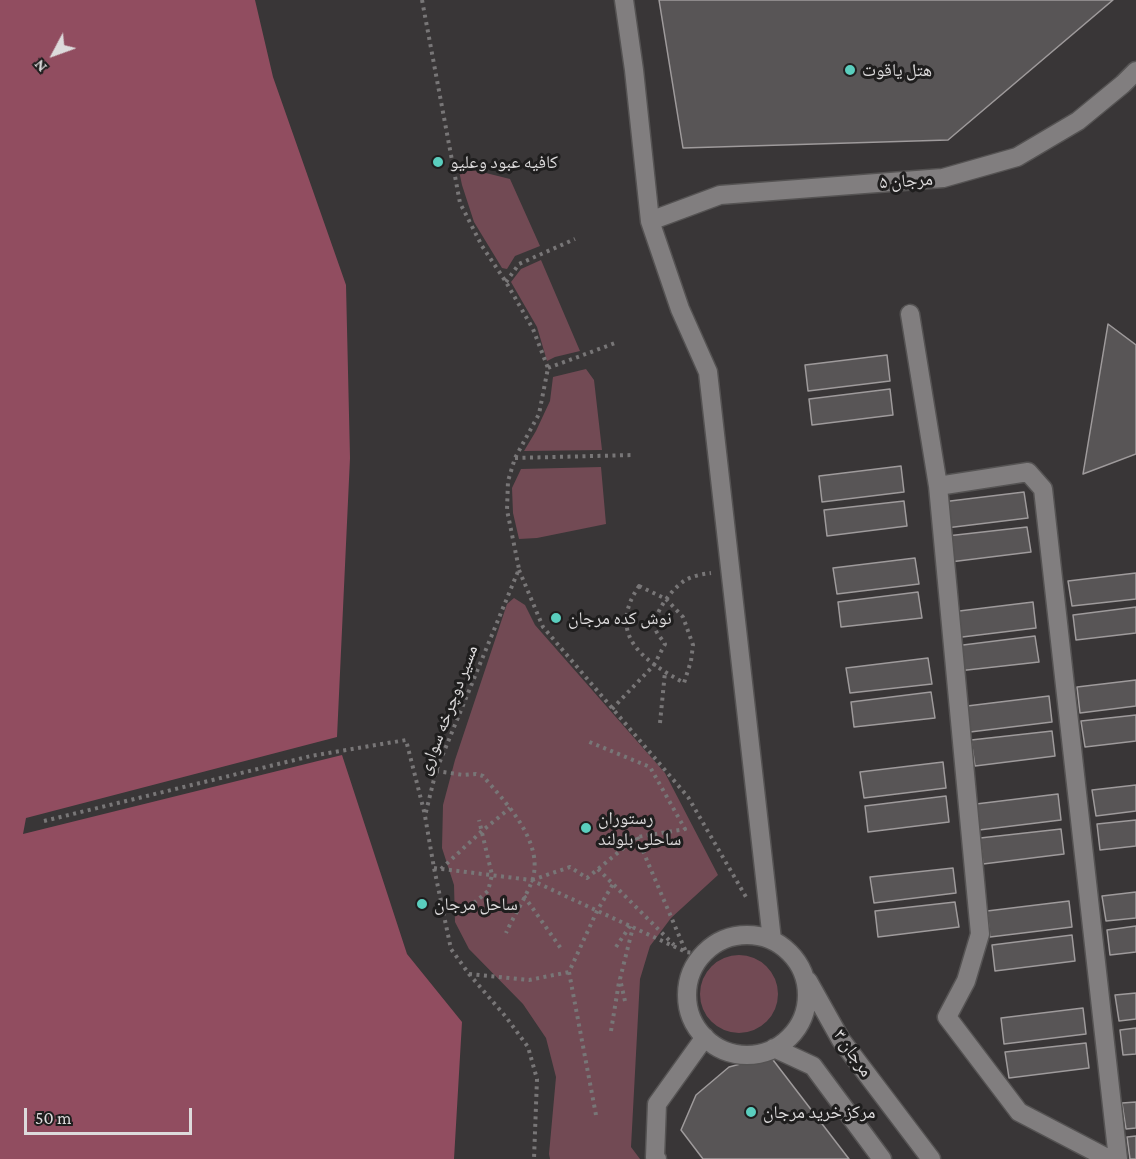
<!DOCTYPE html>
<html>
<head>
<meta charset="utf-8">
<style>
	body { margin:0 }
	#map { position:relative; width:1136px; height:1159px; overflow:hidden; background:#393637; font-family:"Crimson Pro",serif }
	canvas { display:block }
	.north { position:absolute; left:24px; top:24px; width:60px; height:60px; -webkit-text-stroke:4px #1f1e1e; paint-order:stroke; rotate:229deg; font-size:16px; font-weight:700; line-height:24px; text-align:center; color:#dddbdc }
	.north::after { content:''; display:block; margin:auto; width:21px; height:27px; background:#dddbdc; clip-path:polygon(50% 0,100% 100%,50% 72%,0 100%) }
	.scale { position:absolute; left:24px; top:1108px; width:168px; height:27px; box-sizing:border-box; border:3px solid #dddbdc; border-top:0; padding-left:8px; font-size:18px; line-height:21px; white-space:nowrap; color:#dddbdc; -webkit-text-stroke:4px #1f1e1e; paint-order:stroke }
</style>
</head>
<body>
<div id="map">
<canvas width="1136" height="1159"></canvas>
<div class="north">N</div>
<div class="scale">50 m</div>
</div>
<script>
const c = document.querySelector('canvas').getContext('2d');
c.lineJoin = 'round';
function fillPath(path, color) { c.fillStyle = color; c.fill(path, 'evenodd'); }
function strokePath(path, color, width, dash) { c.strokeStyle = color; c.lineWidth = width; c.lineCap = dash ? 'butt' : 'round'; c.setLineDash(dash || []); c.stroke(path); }
function write(font, color, halo, rows, align = 'center') {
  c.font = font + ' "Crimson Pro","Noto Naskh Arabic",serif'; c.lineWidth = 6; c.setLineDash([]); c.textBaseline = 'middle'; c.strokeStyle = halo; c.fillStyle = color; for (const [text, x, y, turn = 0] of rows) {
    c.save(); c.translate(x, y); c.rotate((+turn || 0) * Math.PI / 180); c.textAlign = isNaN(turn) ? turn : align; if (halo) c.strokeText(text, 0, 0); c.fillText(text, 0, 0); c.restore();
  }
}
fillPath(new Path2D(`
	M 458,166 L 510,179 L 540,246 L 515,256 L 507,269 L 502,268 L 474,222 L 462,185 Z
	M 541,260 L 580,351 L 555,357 L 547,361 L 537,327 L 511,282 L 521,269 Z
	M 586,369 L 594,380 L 602,450 L 524,451 L 536,431 L 550,401 L 553,377 Z
	M 601,467 L 606,524 L 537,538 L 519,539 L 513,513 L 512,488 L 521,469 Z
	M 514,598 L 525,605 L 535,625 L 665,773 L 718,875 L 671,918 L 650,946 L 640,979 L 631,1147 L 640,1159 L 550,1159 L 549,1154 L 556,1077 L 546,1038 L 523,1004 L 469,949 L 455,922 L 454,885 L 442,848 L 443,805 L 455,760 L 507,604 Z
	M700 994a39 39 0 1 1 78 0a39 39 0 1 1-78 0Z`), '#724a54');
fillPath(new Path2D(`
	M 0,0 L 255,0 L 273,77 L 346,285 L 350,458 L 337,737 L 26,818 L 23,834 L 342,755 L 407,954 L 462,1022 L 454,1159 L 0,1159 Z`), '#914d60');
const building = new Path2D(`
	M 659,0 L 1113,0 L 948,140 L 683,148 Z
	M 1108,324 L 1136,345 L 1136,454 L 1083,474 Z
	M 887,355 L 890,381 L 808,391 L 805,365 Z
	M 890,389 L 893,415 L 812,425 L 809,399 Z
	M 901,466 L 904,492 L 822,502 L 819,476 Z
	M 1024,492 L 1028,518 L 946,528 L 942,502 Z
	M 904,501 L 907,526 L 827,536 L 824,510 Z
	M 1027,527 L 1031,552 L 950,562 L 947,536 Z
	M 915,558 L 919,584 L 837,594 L 833,568 Z
	M 1136,573 L 1136,599 L 1072,606 L 1068,581 Z
	M 918,592 L 922,618 L 841,627 L 838,602 Z
	M 1033,602 L 1036,628 L 954,638 L 951,612 Z
	M 1136,607 L 1136,633 L 1076,640 L 1073,615 Z
	M 1035,636 L 1039,662 L 958,671 L 955,646 Z
	M 928,658 L 932,684 L 850,693 L 846,668 Z
	M 1136,680 L 1136,706 L 1080,713 L 1077,687 Z
	M 931,692 L 935,718 L 854,727 L 851,702 Z
	M 1049,696 L 1052,722 L 970,732 L 967,706 Z
	M 1136,715 L 1136,741 L 1085,747 L 1081,721 Z
	M 1052,731 L 1055,756 L 975,766 L 971,740 Z
	M 943,762 L 946,788 L 864,798 L 860,772 Z
	M 1136,785 L 1136,811 L 1096,816 L 1092,790 Z
	M 1058,794 L 1061,820 L 979,830 L 976,804 Z
	M 946,796 L 949,822 L 868,832 L 865,806 Z
	M 1136,820 L 1136,846 L 1100,850 L 1097,824 Z
	M 1061,829 L 1064,854 L 983,864 L 980,838 Z
	M 953,868 L 956,893 L 874,903 L 870,877 Z
	M 1136,892 L 1136,918 L 1106,921 L 1102,896 Z
	M 1069,901 L 1072,927 L 990,937 L 987,911 Z
	M 955,902 L 959,927 L 878,937 L 875,911 Z
	M 1136,926 L 1136,952 L 1110,955 L 1107,930 Z
	M 1072,935 L 1075,961 L 995,971 L 992,945 Z
	M 1136,993 L 1136,1019 L 1119,1021 L 1115,995 Z
	M 1083,1008 L 1086,1034 L 1004,1044 L 1001,1018 Z
	M 1136,1028 L 1136,1054 L 1123,1055 L 1120,1030 Z
	M 1086,1043 L 1089,1068 L 1009,1078 L 1005,1052 Z
	M 770,1056 L 849,1159 L 703,1159 L 681,1130 L 696,1095 L 729,1067 Z
	M 1136,1102 L 1136,1128 L 1126,1129 L 1122,1103 Z
	M 1136,1136 L 1136,1159 L 1130,1159 L 1127,1137 Z`);
fillPath(building, '#585556');
strokePath(building, '#9f9b9c', 1.5);
const minor = new Path2D(`
	M 624,0 L 634,70 L 650,221 L 680,309 L 708,372 L 772,940
	M 650,221 L 720,195 L 943,178 L 1017,157 L 1078,121 L 1123,84 L 1136,71
	M 910,314 L 938,486 L 980,934 L 966,981 L 947,1017 L 1019,1112 L 1109,1159
	M 938,486 L 1028,472 L 1043,489 L 1118,1159
	M687 995a60 60 0 1 1 120 0a60 60 0 1 1-120 0Z
	M 808,981 L 841,1040 L 931,1159
	M 774,1048 L 813,1066 L 882,1159
	M 657,1159 L 655,1157 L 657,1104 L 705,1037`);
strokePath(minor, '#555353', 21);
strokePath(new Path2D(`
	M 422,0 L 460,203 L 482,246 L 506,282 L 533,329 L 548,368 L 539,414 L 515,458 L 508,481 L 507,510 L 519,569 L 436,771 L 425,816 L 434,868 L 451,949 L 469,974 L 506,1017 L 528,1047 L 537,1079 L 534,1159
	M 506,282 L 519,264 L 575,239
	M 548,368 L 618,342
	M 515,458 L 633,455
	M 519,570 L 543,627 L 688,797 L 746,897
	M 639,586 L 666,599 L 683,617 L 693,645 L 691,661 L 684,683 C 643,660 606,635 639,586 Z
	M 612,709 L 654,665 L 665,644 C 662,639 656,633 655,628 C 653,613 672,589 684,581 C 692,576 702,574 711,573
	M 660,723 L 665,672
	M 436,771 L 464,775 L 476,774 L 483,776 C 505,802 543,840 533,878 C 528,894 513,917 506,933
	M 44,821 L 311,756 L 406,740 L 425,815
	M 637,837 L 686,952
	M 434,868 L 531,880 L 686,952 L 702,954
	M 441,869 L 482,831 L 510,808
	M 598,869 L 674,945
	M 532,880 L 570,867 L 587,878 L 637,837 L 685,829 L 650,767 L 587,741
	M 524,896 L 562,950
	M 474,903 L 488,891 L 492,875 L 479,820
	M 616,947 L 630,926
	M 469,974 L 529,980 L 569,972
	M 625,1001 L 620,979 L 633,927
	M 611,1031 L 619,982
	M 596,1115 L 569,972 L 597,911 L 613,884`), '#787677', 4, [3, 4.5]);
strokePath(minor, '#817e7f', 18);
for (const [x, y, r, color] of [
	[850,70,6,"#5acebe"],
	[438,162,6,"#5acebe"],
	[556,618,6,"#5acebe"],
	[586,828,6,"#5acebe"],
	[422,904,6,"#5acebe"],
	[751,1112,6,"#5acebe"]
]) { const dot = new Path2D(); dot.arc(x, y, r, 0, 2 * Math.PI); c.fillStyle = color; c.fill(dot); strokePath(dot, '#1f1e1e', 2); }
write('18px', '#dddbdc', '#1f1e1e', [
	["هتل یاقوت",862,70],
	["کافیه عبود وعلیو",450,162],
	["نوش کده مرجان",568,618],
	["رستوران",598,818],
	["ساحلی بلولند",598,839],
	["ساحل مرجان",434,904],
	["مرکز خرید مرجان",763,1112]
], 'left');
write('18px', '#dddbdc', '#1f1e1e', [
	["مرجان ۵",906,181,-4],
	["مسیر دوچرخه سواری",448,710,-69],
	["مرجان ۳",853,1053,55]
]);
</script>
</body>
</html>
